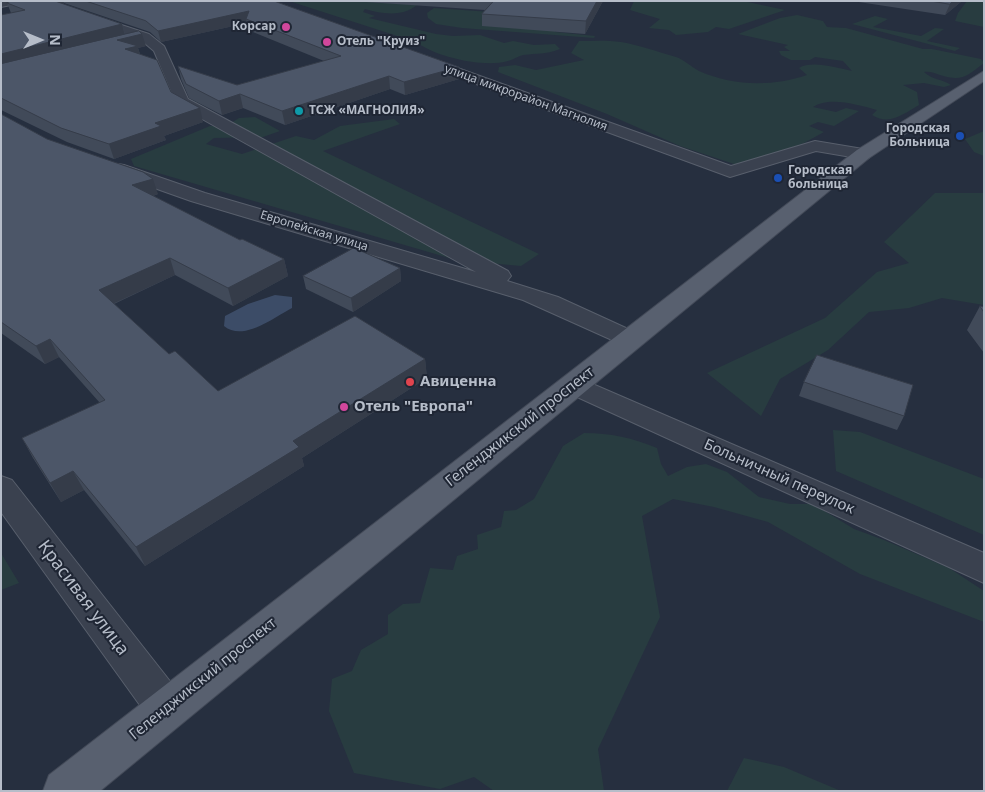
<!DOCTYPE html>
<html>
<head>
<meta charset="utf-8">
<style>
	body { margin:0 }
	#map { position:relative; width:985px; height:792px; overflow:hidden; background:#262f3f; font-family:"Noto Sans",sans-serif }
	canvas { display:block }
	.frame { position:absolute; inset:0; border:2px solid #b6bdc9; pointer-events:none }
	.north { position:absolute; left:15px; top:15px; width:50px; height:50px; -webkit-text-stroke:4px #1f2634; paint-order:stroke; rotate:90deg; font-size:14px; font-weight:700; line-height:20px; text-align:center; color:#b6bdc9 }
	.north::after { content:''; display:block; margin:auto; width:18px; height:22px; background:#b6bdc9; clip-path:polygon(50% 0,100% 100%,50% 72%,0 100%) }
</style>
</head>
<body>
<div id="map">
<canvas width="985" height="792"></canvas>
<div class="frame"></div>
<div class="north">N</div>
</div>
<script>
const c = document.querySelector('canvas').getContext('2d');
c.lineJoin = 'round';
function fillPath(path, color) { c.fillStyle = color; c.fill(path, 'evenodd'); }
function strokePath(path, color, width, dash) { c.strokeStyle = color; c.lineWidth = width; c.lineCap = dash ? 'butt' : 'round'; c.setLineDash(dash || []); c.stroke(path); }
function write(font, color, halo, rows, align = 'center') {
  c.font = font + ' "Noto Sans",sans-serif'; c.lineWidth = 4; c.setLineDash([]); c.textBaseline = 'middle'; c.strokeStyle = halo; c.fillStyle = color; for (const [text, x, y, turn = 0] of rows) {
    c.save(); c.translate(x, y); c.rotate((+turn || 0) * Math.PI / 180); c.textAlign = isNaN(turn) ? turn : align; if (halo) c.strokeText(text, 0, 0); c.fillText(text, 0, 0); c.restore();
  }
}
fillPath(new Path2D(`
	M 289,1 L 421,1 C 407,17 385,15 365,9 L 363,12 L 375,16 L 369,18 L 436,34 L 453,36 L 480,35 L 504,43 L 513,41 L 534,45 L 555,44 L 560,49 C 544,55 538,53 523,55 C 518,56 513,60 508,61 C 483,68 436,57 416,42 Z
	M 634,1 L 743,1 L 785,10 L 729,29 L 716,27 L 708,32 L 676,35 L 669,30 L 649,28 L 660,19 L 630,10 Z
	M 967,1 L 984,1 L 984,27 L 955,21 L 958,13 Z
	M 434,8 L 491,12 L 558,25 L 555,32 L 595,36 L 594,38 L 462,28 L 436,24 L 428,18 L 427,13 Z
	M 797,15 L 823,21 L 827,27 L 846,28 L 923,49 L 932,49 L 981,59 L 984,63 C 967,76 962,82 940,75 C 934,73 930,71 924,72 C 932,80 942,79 951,85 L 944,87 L 924,83 L 903,85 L 917,92 L 919,105 C 903,114 890,126 872,115 L 877,110 C 859,105 829,96 813,107 L 836,112 L 846,108 L 859,111 L 834,126 L 818,122 L 809,126 L 824,132 L 804,143 L 740,166 L 680,146 L 607,114 L 498,72 L 499,67 L 515,65 L 536,70 L 584,60 L 571,53 L 579,41 C 592,41 607,40 621,42 C 639,45 658,52 676,57 C 685,60 691,67 699,71 C 733,86 772,87 807,75 L 799,68 C 812,60 837,68 852,71 L 843,61 L 815,57 L 810,60 L 791,60 L 781,55 L 779,51 L 790,51 L 784,47 L 788,45 L 738,34 L 780,18 Z
	M 875,16 L 888,19 L 873,27 L 921,36 L 935,28 L 944,29 L 927,41 L 960,48 L 955,51 L 852,24 Z
	M 255,117 L 280,131 L 263,137 L 214,138 L 206,144 L 242,154 L 296,136 L 314,140 L 340,126 L 394,119 L 400,124 L 323,151 L 539,254 L 521,266 L 456,260 L 134,166 L 131,159 L 210,126 L 228,125 L 239,118 Z
	M 984,131 L 984,156 L 974,152 L 965,139 Z
	M 935,193 L 984,193 L 984,305 L 942,298 L 909,308 L 869,312 L 828,350 L 780,379 L 761,416 L 707,373 L 825,318 L 877,272 L 909,263 L 884,242 Z
	M 833,430 L 860,432 L 984,479 L 984,535 L 836,471 Z
	M 584,433 C 610,433 633,438 657,448 L 661,464 L 668,476 L 687,467 L 706,464 L 727,472 L 759,497 L 790,504 L 813,504 L 854,529 L 884,540 L 949,568 L 984,591 L 984,622 L 860,574 L 768,522 L 714,507 L 673,499 L 642,516 L 660,617 L 598,749 L 604,791 L 494,791 L 474,777 L 440,789 L 354,773 L 329,711 L 332,679 L 352,671 L 361,650 L 388,634 L 388,615 L 403,604 L 420,603 L 430,568 L 453,570 L 457,556 L 478,549 L 477,535 L 501,527 L 504,511 L 516,510 L 534,499 L 563,446 Z
	M 1,553 L 19,583 L 1,590 Z
	M 744,758 L 784,767 L 841,791 L 727,791 Z`), '#283c40');
fillPath(new Path2D(`
	M 275,295 L 292,297 L 292,308 C 273,318 243,342 224,326 L 225,316 L 248,304 Z`), '#3c4c67');
const minor = new Path2D(`
	M 1,1 L 22,1 L 21,3 L 1,7 Z
	M 88,14 L 149,34 L 164,46 L 188,99 L 508,271 L 511,276 L 507,281 L 558,297 L 639,334 L 643,339 L 639,344 L 630,347 L 621,344 L 523,300 L 191,201 L 112,173 L 109,169 L 112,165 L 118,164 L 124,165 L 205,193 L 476,272 L 177,105 L 154,51 L 141,40 L 84,19 L 82,17 L 84,15 Z
	M 424,56 L 731,166 L 815,141 L 869,150 L 872,154 L 869,158 L 863,159 L 816,151 L 730,177 L 419,63 L 417,60 L 419,57 Z
	M 574,376 L 984,553 L 984,583 L 564,391 L 560,385 L 564,379 Z
	M 1,476 L 12,480 L 180,694 L 186,708 L 180,722 L 166,728 L 152,722 L 1,512 Z`);
const major = new Path2D(`
	M 984,71 L 984,81 L 869,158 L 100,791 L 43,791 L 49,775 L 857,150 Z`);
strokePath(minor, '#585f6c', 2);
strokePath(major, '#434a58', 2);
fillPath(minor, '#3a414f');
fillPath(major, '#58606f');
fillPath(new Path2D(`
	M 11,1 L 274,1 L 459,67 L 459,79 L 405,95 L 390,89 L 285,125 L 243,108 L 222,115 L 189,98 L 181,79 L 178,66 L 237,85 L 324,61 L 248,30 L 247,23 L 161,42 L 150,32 L 64,3 L 63,4 L 122,24 L 125,35 L 146,46 L 138,48 L 140,54 L 171,92 L 203,122 L 164,136 L 166,140 L 114,159 L 67,142 L 1,110 L 1,15 L 11,13 L 7,3 Z
	M 351,1 L 603,1 L 585,34 L 482,26 L 482,14 L 485,10 Z
	M 852,1 L 962,1 L 945,15 Z
	M 1,114 L 47,139 L 158,194 L 153,196 L 240,240 L 284,259 L 288,276 L 233,306 L 175,275 L 114,304 L 169,354 L 218,391 L 425,359 L 427,378 L 302,458 L 304,466 L 145,566 L 84,490 L 61,502 L 33,458 L 22,438 L 100,403 L 59,357 L 45,364 L 1,333 Z
	M 400,268 L 401,281 L 353,312 L 306,289 L 303,276 Z
	M 980,306 L 984,307 L 984,353 L 967,330 Z
	M 804,382 L 904,416 L 897,430 L 799,396 Z`), '#414a59');
fillPath(new Path2D(`
	M 54,1 L 63,1 L 64,3 L 56,7 Z
	M 597,1 L 603,1 L 585,34 L 586,21 Z
	M 953,1 L 962,1 L 945,15 L 950,4 Z
	M 249,11 L 246,19 L 247,23 L 161,42 L 158,31 Z
	M 122,24 L 125,36 L 1,67 L 1,54 Z
	M 142,34 L 146,46 L 138,48 L 141,58 L 129,62 L 117,40 Z
	M 459,67 L 459,79 L 405,95 L 404,82 Z
	M 389,76 L 390,89 L 285,125 L 282,111 Z
	M 240,94 L 243,108 L 222,115 L 219,101 Z
	M 200,108 L 203,122 L 164,136 L 166,140 L 114,159 L 109,144 L 155,123 Z
	M 153,179 L 158,194 L 137,201 L 132,185 Z
	M 170,258 L 175,275 L 106,307 L 99,290 Z
	M 284,259 L 288,276 L 233,306 L 228,288 Z
	M 400,268 L 401,281 L 353,312 L 351,298 Z
	M 50,339 L 59,357 L 45,364 L 36,346 Z
	M 425,359 L 427,378 L 302,458 L 304,466 L 145,566 L 136,547 L 293,441 Z
	M 73,471 L 84,490 L 61,502 L 50,483 Z`), '#353c49');
const building = new Path2D(`
	M 11,1 L 55,1 L 122,24 L 1,54 L 1,15 L 25,10 L 7,3 Z
	M 86,1 L 274,1 L 459,67 L 404,82 L 389,76 L 282,111 L 240,94 L 219,101 L 186,84 L 178,66 L 237,85 L 341,56 L 246,19 L 249,11 L 158,31 L 146,21 Z
	M 494,1 L 597,1 L 586,21 L 482,14 Z
	M 931,1 L 953,1 L 950,4 Z
	M 139,31 L 142,34 L 117,40 L 138,46 L 125,49 L 157,60 L 171,92 L 200,108 L 155,123 L 161,126 L 109,144 L 61,128 L 1,98 L 1,64 Z
	M 1,114 L 47,139 L 143,172 L 153,179 L 132,185 L 240,240 L 242,239 L 284,259 L 228,288 L 170,258 L 99,290 L 169,354 L 175,351 L 218,391 L 355,316 L 425,359 L 293,441 L 299,447 L 136,547 L 73,471 L 50,483 L 22,438 L 105,400 L 50,339 L 36,346 L 1,322 Z
	M 354,248 L 400,268 L 351,298 L 303,276 Z
	M 980,306 L 984,307 L 984,312 Z
	M 817,355 L 913,385 L 904,416 L 804,382 Z`);
fillPath(building, '#4c5668');
strokePath(building, '#353c49', 1);
for (const [x, y, r, color] of [
	[286,27,5,"#d1479c"],
	[327,42,5,"#d1479c"],
	[299,111,5,"#0f9aa8"],
	[960,136,5,"#1a4fb4"],
	[778,178,5,"#1a4fb4"],
	[410,382,5,"#e0444e"],
	[344,407,5,"#d1479c"]
]) { const dot = new Path2D(); dot.arc(x, y, r, 0, 2 * Math.PI); c.fillStyle = color; c.fill(dot); strokePath(dot, '#1f2634', 2); }
write('bold 12px', '#b6bdc9', '#1f2634', [
	["Корсар",276,27,"right"],
	["Отель \"Круиз\"",337,42],
	["ТСЖ «МАГНОЛИЯ»",309,111],
	["Городская",950,129,"right"],
	["Больница",950,143,"right"],
	["Городская",788,171],
	["больница",788,185]
], 'left');
write('12px', '#b6bdc9', '#1f2634', [
	["улица микрорайон Магнолия",526,98,20],
	["Европейская улица",314,231,17]
]);
write('bold 15px', '#b6bdc9', '#1f2634', [
	["Авиценна",420,382],
	["Отель \"Европа\"",354,407]
], 'left');
write('15px', '#b6bdc9', '#1f2634', [
	["Геленджикский проспект",520,427,-38],
	["Больничный переулок",779,477,24],
	["Геленджикский проспект",203,679,-39]
]);
write('18px', '#b6bdc9', '#1f2634', [
	["Красивая улица",83,598,53]
]);
</script>
</body>
</html>
